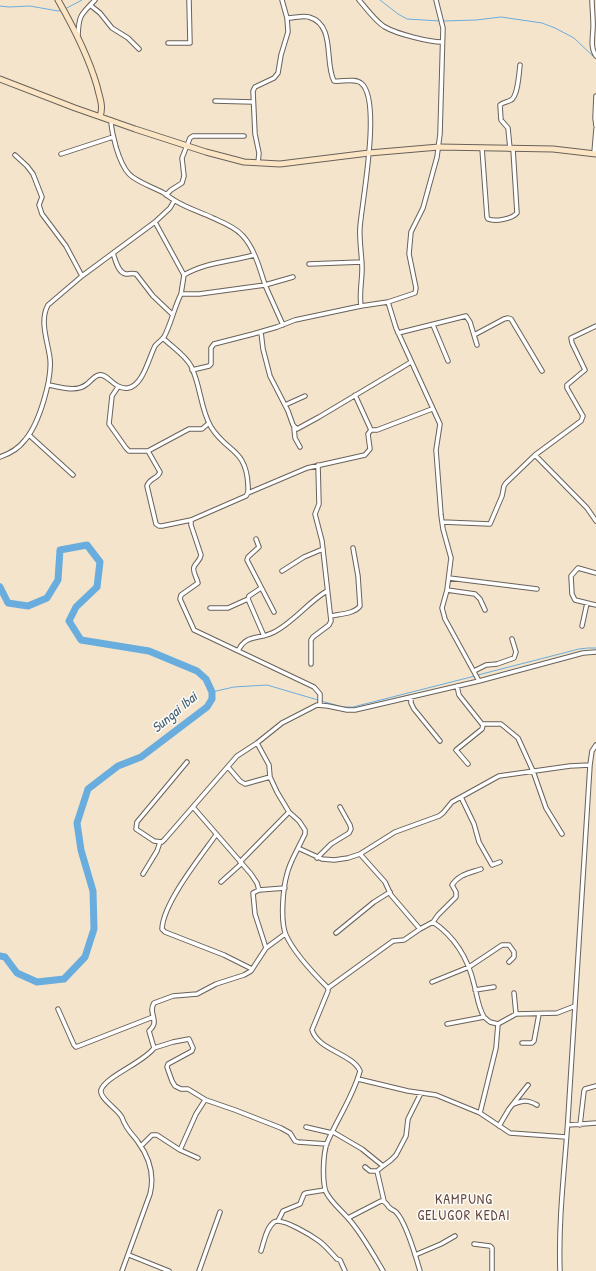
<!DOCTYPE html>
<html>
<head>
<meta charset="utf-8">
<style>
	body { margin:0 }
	canvas { display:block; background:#f5e4cc }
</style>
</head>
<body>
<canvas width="596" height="1271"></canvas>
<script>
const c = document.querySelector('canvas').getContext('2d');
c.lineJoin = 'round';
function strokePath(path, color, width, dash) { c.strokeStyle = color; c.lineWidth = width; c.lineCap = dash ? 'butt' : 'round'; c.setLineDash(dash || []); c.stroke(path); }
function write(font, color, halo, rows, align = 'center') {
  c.font = font + ' "Patrick Hand",sans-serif'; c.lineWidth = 3; c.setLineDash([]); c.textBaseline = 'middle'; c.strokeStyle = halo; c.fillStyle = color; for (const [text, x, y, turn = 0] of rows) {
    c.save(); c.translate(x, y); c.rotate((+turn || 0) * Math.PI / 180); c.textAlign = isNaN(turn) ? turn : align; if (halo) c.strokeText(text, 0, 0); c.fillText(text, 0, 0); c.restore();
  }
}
strokePath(new Path2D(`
	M 380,0 L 398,14 L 407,19 L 440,21
	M 0,6 L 9,7 L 30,6 L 58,11 L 62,10
	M 65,9 L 82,0
	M 444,21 L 476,20 L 501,17 L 542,23 L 555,28 L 574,38 L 596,59
	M 478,675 L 579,649 L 588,648 L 596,648
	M 212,692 L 234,687 L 267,685 L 318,700
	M 321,701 L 343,707 L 353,707 L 475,676`), '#69adde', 1);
strokePath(new Path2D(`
	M 0,587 L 8,603 L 28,606 L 47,598 L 58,580 L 60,550 L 87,545 L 100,562 L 97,587 L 76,607 L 69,621 L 81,640 L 149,651 L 197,671 L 206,679 L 212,692 L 212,699 L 207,707 L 141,757 L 118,766 L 88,789 L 77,823 L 81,850 L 93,891 L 94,929 L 85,957 L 64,979 L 37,982 L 17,973 L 5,957 L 0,956`), '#69adde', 7);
const street = new Path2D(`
	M 359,0 C 366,8 376,22 385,27 C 397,34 429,42 442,42
	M 592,0 C 592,7 593,15 593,22 C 594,33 589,46 596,56
	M 90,5 L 100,13 L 112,28 L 128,38 L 139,49
	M 287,18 C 294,18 303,15 309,17 C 336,25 324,62 334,81 C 342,82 355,78 361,83 C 382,99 362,201 360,227 C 359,241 362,255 362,269 C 362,282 359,293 361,306
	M 78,35 C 79,14 81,15 95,0
	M 168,43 L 190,43 L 189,0
	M 596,96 L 595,118 L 596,126
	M 215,101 L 253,102
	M 111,120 C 111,130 114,138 116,147 C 126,180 133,178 162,192 C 166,194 170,198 174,200 C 186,208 201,212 213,218 C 222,222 235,227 242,235 C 254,247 260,269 265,285 L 199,294 L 181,294 L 184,275 L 155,222
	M 482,148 L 487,217 L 488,219 C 495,222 512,219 517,213 L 513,149
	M 510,149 L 508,128 L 501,120 L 500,105 C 503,102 508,102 511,100 C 518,96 519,73 520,65
	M 594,153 L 596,129
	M 61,154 L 113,137
	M 15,155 L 27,166 L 33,174 L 42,197 L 39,205 L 42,214 L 66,246 L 82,276
	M 258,163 L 259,153 L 255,134 L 253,91 L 255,87 L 274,78 L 278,73 L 281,55 L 288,32 L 287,18 L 282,0
	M 166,195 L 171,190 L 182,183 L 184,176 L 182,158 L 190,138 L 193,136 L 244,136
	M 113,253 C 115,259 118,273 126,274 C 130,274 132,273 136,274 L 153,296 L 172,314
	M 309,264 L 362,262
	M 184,275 C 206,262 230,262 254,255
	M 388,302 L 415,293 L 416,288 L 409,254 L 411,232 L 423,208 L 437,157 L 440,134 L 443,28 L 436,0
	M 283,325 L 265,285 L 293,277
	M 433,325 L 448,361
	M 261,332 L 263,349 L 270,376 L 288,411 L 293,425 L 297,429 L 319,417 L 411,362
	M 398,333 L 466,316 L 470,322 L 477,345
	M 474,335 L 504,319 L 508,318 L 511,319 L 542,371
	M 163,338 C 172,347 185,355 191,366 C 201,386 200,408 211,427 C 227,453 246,448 248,485 C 248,490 249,493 246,496 L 191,520 L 191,525 L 201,555 C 200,561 196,562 194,567 C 192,571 197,578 198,583 L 181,595 L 180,599 L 194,630 L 314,687 L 320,694 L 320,705
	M 192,370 L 209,366 L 211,364 L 211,348 L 214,344 L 253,334 L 277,327 L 295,320 L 361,306 L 388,302 L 396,328 L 440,424 L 436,450 L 441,515 L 443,529 L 451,558 L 447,590 L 442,608 L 445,619 L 479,681
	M 48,385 C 61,387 76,393 87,384 C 90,382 94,376 99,375 C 108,373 114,390 128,388 C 143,386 149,357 155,346 C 158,342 162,340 164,337 C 171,324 174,308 181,294
	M 118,387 L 112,396 L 109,424 L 126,448 L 129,451 L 148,451 L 160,472 C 158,479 149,478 147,486 L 156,524 L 159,526 L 162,526 L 191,520
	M 355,395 L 371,430 L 377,430 L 432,409
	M 285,405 L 305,396
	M 294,428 L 295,438 L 300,447
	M 29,435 L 73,475
	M 148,451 L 189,429 L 202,429 L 209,423
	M 535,455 L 587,508 L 596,521
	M 0,457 C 9,454 19,448 25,440 C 39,424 52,380 50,359 C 48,342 39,321 48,305 L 82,276 L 155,222 L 170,208 L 174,201
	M 248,493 L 307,468 L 365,455 L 370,449 L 368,434 L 371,430
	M 442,522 L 490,524 L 502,496 L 504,486 L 506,483 L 535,455 L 581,421 L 583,416 L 567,388 L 567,385 L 585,370 L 572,343 L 571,338 L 596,326
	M 256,539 L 259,547 L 248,557 L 247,560 L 274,612
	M 282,571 L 304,557 L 323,549
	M 596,573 L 578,568 L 571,576 L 572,594 L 575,600 L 596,605
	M 449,578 L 537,589
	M 261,588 L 249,596 L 248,599 L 264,636
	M 447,590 L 475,594 L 480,599 L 485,610
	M 210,608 L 228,608 L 248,599
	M 331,616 C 340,614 354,614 360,606 L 358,576 L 353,548
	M 582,626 L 587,603
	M 238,651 C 246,634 257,640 272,633 C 291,625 308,602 327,591
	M 311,664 L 311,640 L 313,637 L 329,625 L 331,621 L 322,541 L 315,514 L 319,504 L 318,465
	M 474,671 L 486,665 L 497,664 L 514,658 L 516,652 L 512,639
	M 457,686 L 459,695 L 482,724 L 501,724 L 518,738 L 533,771 L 546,808 L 562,834
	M 411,697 L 411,703 L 414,709 L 440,741
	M 257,743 L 269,765 L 270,777 L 277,792 L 289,812 L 299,821 L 305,830 L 305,834 L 298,848 L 322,859 L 334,860 L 348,858 L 360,854 L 395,832 L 439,816 L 443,813 L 452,802 L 499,776 L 570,766 L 590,765
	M 187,762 L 137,822 L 136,829 L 154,841 L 162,842 L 165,839 L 237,756 L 257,743 L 282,723 L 317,705 L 328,706 L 347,710 L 355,710 L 479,681 L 583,653 L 596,652
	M 468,764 L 456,750 L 482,729 L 483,725
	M 228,767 L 240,781 L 245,784 L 270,777
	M 461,797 L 474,824 L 479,842 L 492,865 L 500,862
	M 193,807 L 251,874 L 257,883 L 259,890
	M 216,835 C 201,856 163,903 162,929 L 165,932 L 224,955 L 252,969
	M 298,848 C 294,856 289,865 287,874 C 283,888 280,921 286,935 C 294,953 314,974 328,988 L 328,991 L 312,1030 C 318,1050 353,1054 360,1071 C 353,1097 337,1119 327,1143 C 323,1154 322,1181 326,1192 C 331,1202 340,1209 347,1217 C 361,1232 373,1254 383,1271
	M 360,854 L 385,882 L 391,895 L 420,929 L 433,922 C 455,937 468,959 474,984 C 477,995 478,1007 484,1017 L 490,1022 L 498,1024
	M 317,858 L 331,844 L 349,833 L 351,829 L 350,825 L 340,807
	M 240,862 L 289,812
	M 143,874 L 157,851 L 160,842
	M 221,882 L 241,864
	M 433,922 L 438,915 L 456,897 L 456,892 L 452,885 C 459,874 470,873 481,869
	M 336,933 L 374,902 L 390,892
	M 266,948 L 255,914 L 253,893 L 259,890 L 285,888
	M 432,982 L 469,967 L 502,945 L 509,945 L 514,952 L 514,957 L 509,962
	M 328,988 L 393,941 L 404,940 L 420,929
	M 475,990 L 494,987
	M 514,993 L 516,1014
	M 58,1009 L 74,1045 L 76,1047 L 153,1017
	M 447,1024 L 484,1017
	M 522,1043 L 532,1043 L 534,1041 L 539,1014
	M 154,1048 L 173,1042 L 189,1039 L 193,1048 L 192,1051 L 168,1064 L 167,1067 L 172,1081 L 175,1086 L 181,1089 L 188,1089 L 206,1100 L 235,1110 L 281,1128 L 290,1133 L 295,1141 L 298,1142 L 327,1144
	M 358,1079 L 408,1091 L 436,1095 L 480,1113 L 510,1133 L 566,1137
	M 514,1104 C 524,1100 528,1100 537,1105
	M 480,1113 L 496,1048 L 498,1024 L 516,1014 L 557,1013 L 575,1006
	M 568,1125 L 596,1123
	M 580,1125 L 584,1091 L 585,1089 L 596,1086
	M 499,1126 L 509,1109 L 528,1085
	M 306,1127 L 332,1133
	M 333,1132 L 362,1149 L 383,1166 L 377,1171 L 370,1171 L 365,1167
	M 141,1146 L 152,1135 L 157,1135 L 180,1150 L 198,1158
	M 180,1150 L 196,1114 L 205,1100
	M 383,1166 L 391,1160 L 396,1155 L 406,1136 L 408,1119 L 421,1093
	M 377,1171 L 384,1201
	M 348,1218 L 381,1201 C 387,1201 386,1205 390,1208 C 392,1210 394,1210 396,1212 C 405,1221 416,1257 420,1271
	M 278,1221 L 283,1211 L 300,1204 L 304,1194 L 306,1193 L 325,1190
	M 474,1244 L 490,1246 L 492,1248 L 492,1271
	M 261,1251 C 264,1242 266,1228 274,1222 C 282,1217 312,1236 319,1241 C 326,1246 331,1253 337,1259 L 340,1260 L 345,1271
	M 129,1255 L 169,1271
	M 415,1255 L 441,1244 L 455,1236
	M 122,1271 L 150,1194 C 155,1174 149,1157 138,1142 C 134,1136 128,1131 125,1124 C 123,1122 123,1118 121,1116 C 117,1109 99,1098 101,1090 C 106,1076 143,1063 154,1048 L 149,1031 C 151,1029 154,1026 154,1023 C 155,1016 149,1011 154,1003 L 173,996 L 197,994 L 216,984 L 244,975 L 251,971 L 266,948 L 285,934
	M 199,1271 L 220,1212
	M 560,1271 C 558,1214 566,1159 569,1102 C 576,990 583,878 590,765 L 592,751 L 596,745`);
const secondary = new Path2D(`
	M 58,0 C 74,28 88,55 97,86 C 99,96 104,106 100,116
	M 0,79 L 75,108 L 135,129 L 206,152 L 244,162 L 280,164 L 369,153 L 439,147 L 553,149 L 596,154`);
strokePath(street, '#68625a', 5.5);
strokePath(secondary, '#68625a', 7);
strokePath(street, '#fff', 3.5);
strokePath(secondary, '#fce5c4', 5);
write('italic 14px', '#3f5d73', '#fdfcf7', [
	["Sungai Ibai",175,713,-40]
]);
c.letterSpacing = '1px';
write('14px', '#634844', '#fdfcf7', [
	["KAMPUNG",464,1200],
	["GELUGOR KEDAI",464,1216]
]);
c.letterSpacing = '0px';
</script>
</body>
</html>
